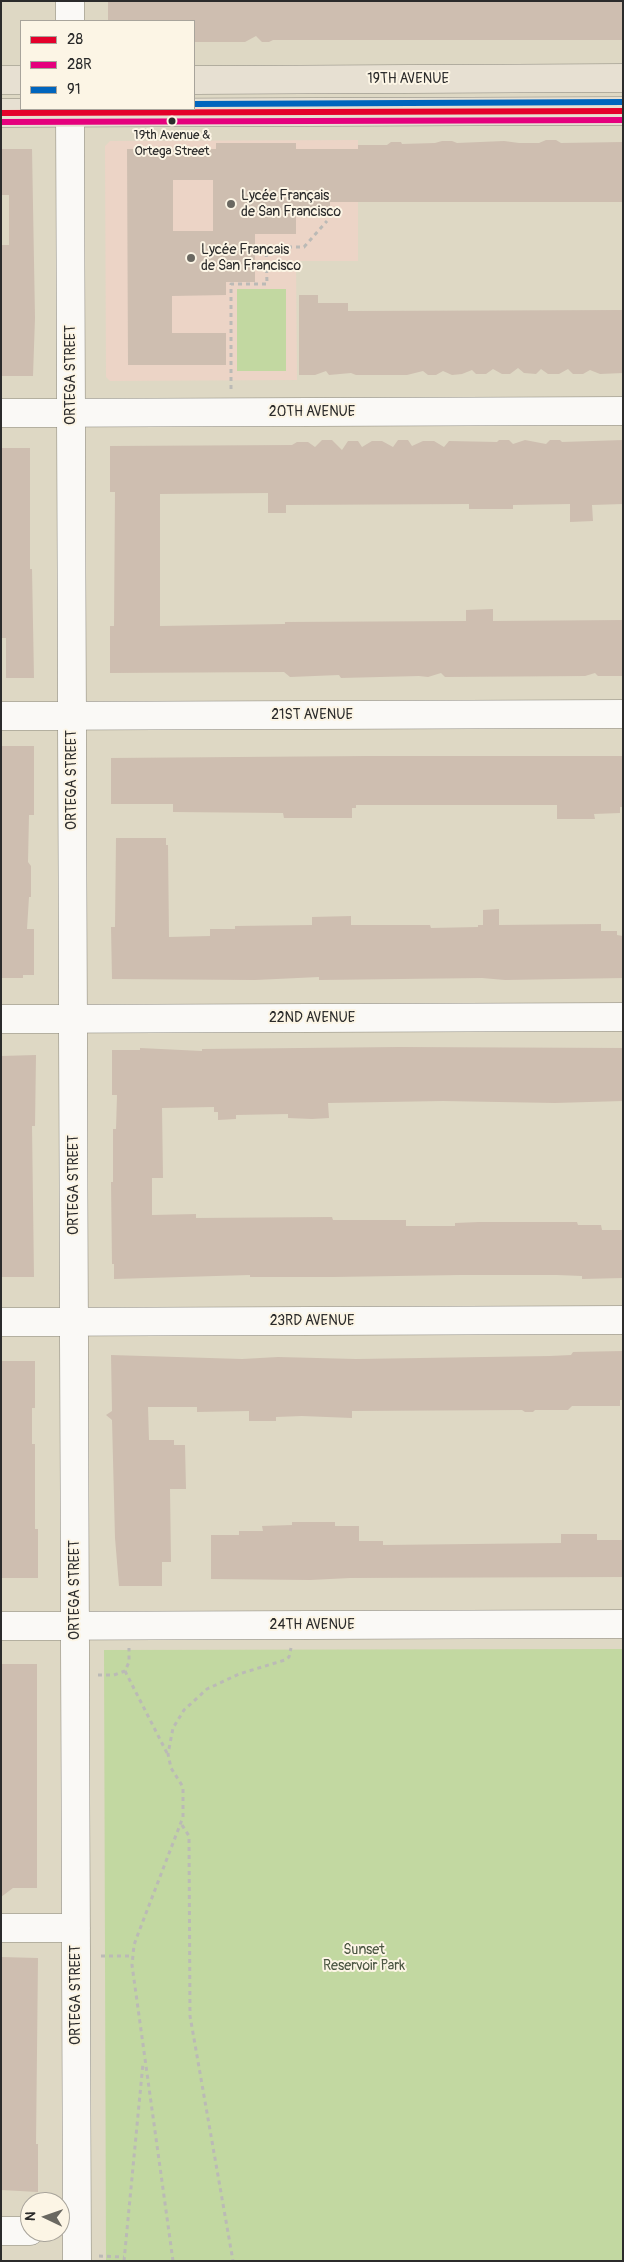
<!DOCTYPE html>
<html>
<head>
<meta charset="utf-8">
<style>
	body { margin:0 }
	#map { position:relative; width:624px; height:2262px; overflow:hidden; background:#ded8c4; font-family:Pangolin,sans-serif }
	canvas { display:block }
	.frame { position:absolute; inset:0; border:2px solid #2b2b2b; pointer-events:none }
	.legend { position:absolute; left:20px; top:20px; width:175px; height:90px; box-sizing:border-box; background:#fcf5e5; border:1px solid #a8a49b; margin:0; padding:6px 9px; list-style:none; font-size:15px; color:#2b2b2b }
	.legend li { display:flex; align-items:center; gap:10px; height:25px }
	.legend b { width:25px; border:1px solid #a8a49b }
	.north { position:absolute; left:20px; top:2192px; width:50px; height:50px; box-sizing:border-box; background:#fcf5e5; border:1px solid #a8a49b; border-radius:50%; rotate:273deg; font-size:14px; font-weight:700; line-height:20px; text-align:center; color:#2b2b2b }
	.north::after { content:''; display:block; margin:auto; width:18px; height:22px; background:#6a6861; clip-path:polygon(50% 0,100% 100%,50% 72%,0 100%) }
</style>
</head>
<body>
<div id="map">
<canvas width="624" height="2262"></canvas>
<div class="frame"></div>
<ul class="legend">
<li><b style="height:6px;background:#e4002b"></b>28</li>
<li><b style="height:6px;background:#e5007d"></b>28R</li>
<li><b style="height:6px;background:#0065bd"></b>91</li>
</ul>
<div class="north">N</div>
</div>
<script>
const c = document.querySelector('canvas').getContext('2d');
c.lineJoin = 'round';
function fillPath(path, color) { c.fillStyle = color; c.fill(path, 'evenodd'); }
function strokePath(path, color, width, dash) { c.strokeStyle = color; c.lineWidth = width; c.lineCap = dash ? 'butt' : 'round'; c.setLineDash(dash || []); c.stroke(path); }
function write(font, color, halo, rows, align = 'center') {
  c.font = font + ' Pangolin,sans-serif'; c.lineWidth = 4; c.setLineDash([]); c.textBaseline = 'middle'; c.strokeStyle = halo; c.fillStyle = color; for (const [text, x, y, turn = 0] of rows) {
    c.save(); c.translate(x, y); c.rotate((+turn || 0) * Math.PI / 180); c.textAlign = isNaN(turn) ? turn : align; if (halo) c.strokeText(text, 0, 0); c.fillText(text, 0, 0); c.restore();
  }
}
fillPath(new Path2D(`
	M 358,140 L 358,261 L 296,261 L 297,380 L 110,381 L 106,377 L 105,146 L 110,141 Z`), '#ecd4c6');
fillPath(new Path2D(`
	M 237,289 L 286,289 L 286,371 L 237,371 Z
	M 623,1649 L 623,2261 L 106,2261 L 104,1650 Z`), '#c2d8a1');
fillPath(new Path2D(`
	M 108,1 L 623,1 L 623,40 L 273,40 L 269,42 L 262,42 L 256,36 L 245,42 L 194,42 L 194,21 L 108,21 Z
	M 546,140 L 556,140 L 561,143 L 623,142 L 623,202 L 330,202 L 330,212 L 296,212 L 296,234 L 255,234 L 255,282 L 226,282 L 226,295 L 172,296 L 172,333 L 226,333 L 226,365 L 128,365 L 127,149 L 216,149 L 216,143 L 296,143 L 296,149 L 358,149 L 358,145 L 387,145 L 391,142 L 401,142 L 402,144 L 435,143 L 442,141 L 452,141 L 457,143 L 504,141 L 519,143 L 539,143 ZM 173,180 L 213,180 L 213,231 L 173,231 Z
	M 1,149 L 32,149 L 35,318 L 33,376 L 2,376 L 1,245 L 9,245 L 9,195 L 1,195 Z
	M 299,295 L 318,295 L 318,303 L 348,303 L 348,311 L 623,310 L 623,373 L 600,374 L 590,370 L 583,374 L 573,374 L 568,369 L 559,374 L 548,374 L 541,369 L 536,374 L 524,373 L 518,368 L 510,374 L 502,374 L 493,369 L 486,374 L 476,374 L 472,370 L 462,374 L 452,375 L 443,371 L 436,375 L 428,375 L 423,371 L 407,375 L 356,375 L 351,373 L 329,375 L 326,371 L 315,375 L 299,375 Z
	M 322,440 L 332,440 L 342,450 L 348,441 L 358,441 L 362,447 L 372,441 L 382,441 L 393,447 L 398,440 L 408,440 L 412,446 L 423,441 L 434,441 L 444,447 L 449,441 L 497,442 L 499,440 L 509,440 L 513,444 L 525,440 L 546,444 L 550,440 L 560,440 L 562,442 L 623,440 L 623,504 L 592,505 L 593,521 L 570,522 L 570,504 L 513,505 L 513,509 L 469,509 L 469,504 L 286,505 L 286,513 L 268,513 L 268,493 L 160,494 L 160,626 L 285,624 L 285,622 L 466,621 L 466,610 L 493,609 L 493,621 L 623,620 L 623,676 L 598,676 L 595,673 L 585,676 L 445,677 L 441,673 L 428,677 L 419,676 L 341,678 L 339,675 L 290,677 L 284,672 L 110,673 L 110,626 L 114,626 L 115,492 L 110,492 L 110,446 L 292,445 L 297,442 L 308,442 L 315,447 Z
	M 1,448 L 30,448 L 30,569 L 32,569 L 34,678 L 6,678 L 6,638 L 1,638 Z
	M 1,746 L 34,746 L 34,815 L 29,815 L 28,862 L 31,866 L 31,897 L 29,897 L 27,929 L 34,929 L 34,975 L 23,975 L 23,978 L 1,978 Z
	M 366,756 L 623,756 L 623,807 L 620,807 L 620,813 L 594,814 L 595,819 L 557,819 L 557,805 L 356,805 L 356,808 L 352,808 L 352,818 L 284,818 L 283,813 L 173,812 L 173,804 L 111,804 L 111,758 Z
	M 116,838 L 166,838 L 166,845 L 168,845 L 169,937 L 210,936 L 210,929 L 235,929 L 235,926 L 312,925 L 312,917 L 351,916 L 351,925 L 430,925 L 431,928 L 478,927 L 478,925 L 483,925 L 483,910 L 499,909 L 499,925 L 601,924 L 601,931 L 617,931 L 617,935 L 623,936 L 623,978 L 505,980 L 482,978 L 319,980 L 319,977 L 255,980 L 112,979 L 111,927 L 115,927 Z
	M 399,1047 L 623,1048 L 623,1101 L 555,1103 L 443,1101 L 328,1103 L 329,1118 L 312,1119 L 288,1118 L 288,1114 L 236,1115 L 236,1119 L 218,1120 L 218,1112 L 214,1112 L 214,1107 L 162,1108 L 163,1178 L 152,1178 L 152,1215 L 196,1214 L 196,1218 L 332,1217 L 333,1220 L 406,1220 L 406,1226 L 455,1226 L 455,1223 L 479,1222 L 577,1222 L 578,1225 L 601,1225 L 602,1230 L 623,1230 L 623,1278 L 582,1279 L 582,1276 L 557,1275 L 460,1275 L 333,1277 L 250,1277 L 250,1275 L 114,1279 L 114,1264 L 112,1264 L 111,1182 L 113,1182 L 113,1129 L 116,1129 L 117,1095 L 112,1095 L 112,1050 L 140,1050 L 140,1048 L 202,1051 L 202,1049 Z
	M 36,1055 L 35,1126 L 32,1126 L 34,1277 L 1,1277 L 1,1056 Z
	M 623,1351 L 623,1400 L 620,1400 L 620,1406 L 572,1406 L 568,1410 L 535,1410 L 533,1412 L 525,1412 L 522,1410 L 352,1411 L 352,1418 L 302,1416 L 276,1417 L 276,1421 L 249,1421 L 249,1411 L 197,1412 L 197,1407 L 148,1407 L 149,1440 L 174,1440 L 174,1445 L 185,1445 L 186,1489 L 170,1489 L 171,1562 L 162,1562 L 162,1586 L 119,1586 L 115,1538 L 112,1420 L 106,1415 L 112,1411 L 111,1355 L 242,1359 L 278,1357 L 356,1359 L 550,1356 L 571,1355 L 573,1352 Z
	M 1,1361 L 35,1361 L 35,1408 L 32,1408 L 32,1444 L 35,1444 L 35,1529 L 38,1529 L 38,1578 L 1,1578 Z
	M 292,1522 L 335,1522 L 335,1526 L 359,1526 L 359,1541 L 383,1541 L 383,1545 L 561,1543 L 561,1534 L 597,1534 L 597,1540 L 623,1540 L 623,1577 L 350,1578 L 310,1580 L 211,1579 L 211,1535 L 239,1535 L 239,1531 L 263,1531 L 262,1526 L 292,1525 Z
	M 1,1664 L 37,1664 L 37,1888 L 13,1888 L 1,1897 Z
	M 1,1957 L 38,1958 L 36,2144 L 38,2144 L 38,2192 L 1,2190 Z`), '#cebeb0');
const minor = new Path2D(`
	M 70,21 L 70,1
	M 70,109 L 77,2261
	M 1,413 L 623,411
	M 1,716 L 623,714
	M 1,1019 L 623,1017
	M 1,1322 L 623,1320
	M 1,1626 L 623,1624
	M 1,1928 L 76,1928
	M 1,2231 L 30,2231`);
const highway = new Path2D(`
	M 1,80 L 21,80
	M 194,80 L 623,78
	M 1,113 L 623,111`);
strokePath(minor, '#8a877d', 29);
strokePath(highway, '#8a877d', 29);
strokePath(new Path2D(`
	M 231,389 L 231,284 L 267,284 L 266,247 L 304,247 L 327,221
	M 125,1671 L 167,1753
	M 98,1675 L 114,1675 L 125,1671 L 129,1662 L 129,1648
	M 182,1825 L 189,1836 L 190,2016 L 233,2261
	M 101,1956 L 132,1956
	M 99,2256 L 124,2257
	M 124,2261 L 143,2063
	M 173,2261 L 132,1965 L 134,1945 L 138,1934 L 183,1817 L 183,1787 L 171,1768 L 168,1754 L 173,1728 L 184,1710 L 207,1689 L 239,1674 L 285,1660 L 289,1657 L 291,1648`), '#bbbab6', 3, [4, 4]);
strokePath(minor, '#faf9f6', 28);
strokePath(highway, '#e7e0d2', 28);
strokePath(new Path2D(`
	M 1,113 L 623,111`), '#e4002b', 6);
strokePath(new Path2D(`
	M 1,122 L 623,120`), '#e5007d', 6);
strokePath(new Path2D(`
	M 194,104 L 623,102`), '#0065bd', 6);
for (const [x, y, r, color] of [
	[172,121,4.5,"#2b2b2b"],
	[231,204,5,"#6a6861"],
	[191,258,5,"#6a6861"]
]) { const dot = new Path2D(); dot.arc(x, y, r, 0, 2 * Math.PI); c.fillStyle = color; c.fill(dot); strokePath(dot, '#fcf5e5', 2); }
write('13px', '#2b2b2b', '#fcf5e5', [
	["19th Avenue &",172,136],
	["Ortega Street",172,152]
]);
write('14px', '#2b2b2b', '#fcf5e5', [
	["19TH AVENUE",408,79],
	["ORTEGA STREET",71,375,-90],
	["20TH AVENUE",312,412],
	["21ST AVENUE",312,715],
	["ORTEGA STREET",72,780,-90],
	["22ND AVENUE",312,1018],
	["ORTEGA STREET",74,1185,-90],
	["23RD AVENUE",312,1321],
	["ORTEGA STREET",75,1590,-90],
	["24TH AVENUE",312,1625],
	["ORTEGA STREET",76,1995,-90]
]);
write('14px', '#2b2b2b', '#fcf5e5', [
	["Lycée Français",241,196],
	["de San Francisco",241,212],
	["Lycée Francais",201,250],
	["de San Francisco",201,266]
], 'left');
write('14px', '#4b5642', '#fcf5e5', [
	["Sunset",364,1950],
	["Reservoir Park",364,1966]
]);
</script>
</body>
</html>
